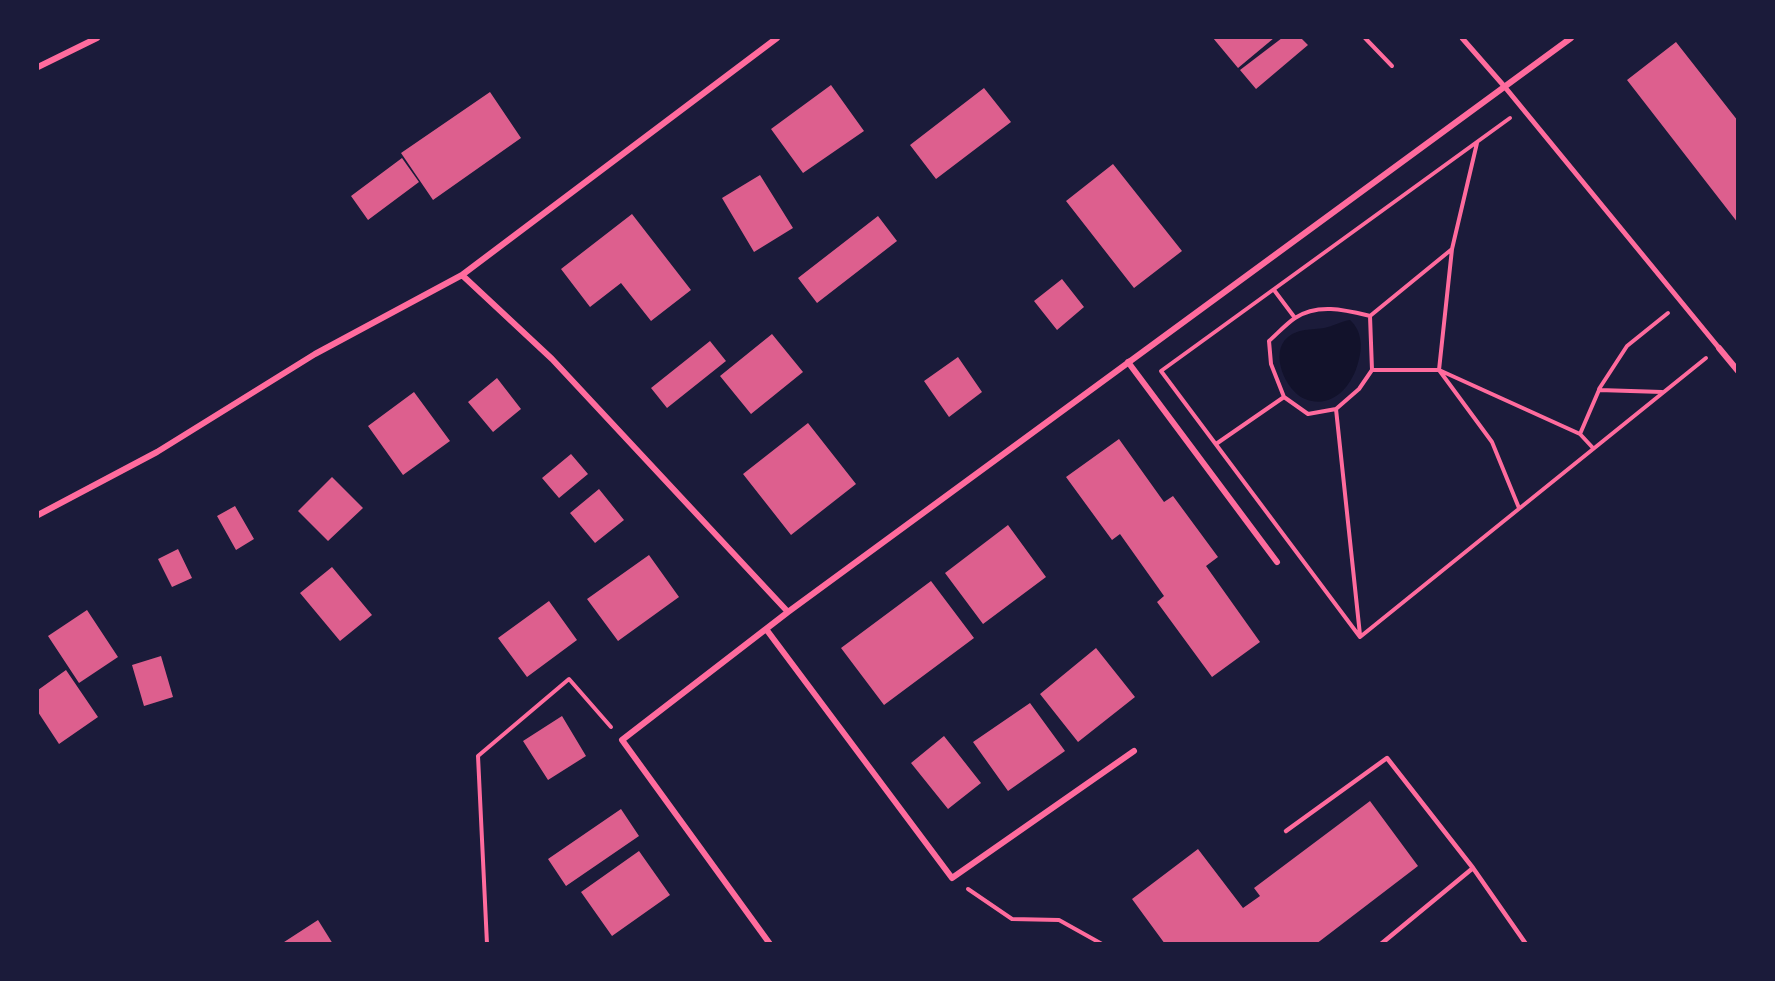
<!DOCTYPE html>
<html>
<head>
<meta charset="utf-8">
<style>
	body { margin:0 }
	#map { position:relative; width:1775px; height:981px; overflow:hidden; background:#1b1b3a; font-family:Barlow,sans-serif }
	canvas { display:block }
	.frame { position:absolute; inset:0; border:39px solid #1b1b3a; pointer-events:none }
</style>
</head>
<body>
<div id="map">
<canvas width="1775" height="981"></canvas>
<div class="frame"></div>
</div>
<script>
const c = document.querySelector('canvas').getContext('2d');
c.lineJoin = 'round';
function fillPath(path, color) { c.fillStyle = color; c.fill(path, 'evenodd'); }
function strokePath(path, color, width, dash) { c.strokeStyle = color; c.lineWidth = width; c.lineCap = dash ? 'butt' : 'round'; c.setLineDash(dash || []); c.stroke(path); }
fillPath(new Path2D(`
	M 1350,320 C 1362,331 1363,347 1358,363 C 1352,386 1332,410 1305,399 C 1285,391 1269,352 1288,337 C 1301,327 1313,331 1328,327 C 1335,325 1342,321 1350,320 Z`), '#12122b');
fillPath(new Path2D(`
	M 1213,38 L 1274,38 L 1238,68 Z
	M 1282,38 L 1301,38 L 1308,45 L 1256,89 L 1240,70 Z
	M 1676,42 L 1738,121 L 1738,223 L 1627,80 Z
	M 831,85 L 864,131 L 803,173 L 771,129 Z
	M 984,88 L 1011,122 L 936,179 L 910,145 Z
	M 490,92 L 521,138 L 433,200 L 401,153 Z
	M 402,158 L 419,182 L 368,220 L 351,196 Z
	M 1113,164 L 1182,251 L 1134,288 L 1066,201 Z
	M 760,175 L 793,228 L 754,252 L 722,198 Z
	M 632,214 L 691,290 L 651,321 L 621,283 L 590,307 L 561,269 Z
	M 878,216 L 897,241 L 817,303 L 798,278 Z
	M 1062,279 L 1084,307 L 1057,330 L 1034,301 Z
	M 772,334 L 803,372 L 751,414 L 720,376 Z
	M 710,341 L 726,361 L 667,408 L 651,388 Z
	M 958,357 L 982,392 L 949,417 L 924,381 Z
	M 497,378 L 521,409 L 493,432 L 468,402 Z
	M 414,392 L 450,441 L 403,475 L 368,426 Z
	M 808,423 L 856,484 L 791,535 L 743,474 Z
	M 1119,439 L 1164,502 L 1173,496 L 1218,557 L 1206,566 L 1260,642 L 1212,677 L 1157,602 L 1164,596 L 1120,534 L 1112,540 L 1066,477 Z
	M 571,454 L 588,474 L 559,498 L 542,478 Z
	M 332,477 L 363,508 L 328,541 L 298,511 Z
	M 599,489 L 624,520 L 595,543 L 570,513 Z
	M 235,506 L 254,539 L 236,550 L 217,516 Z
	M 1008,525 L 1046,577 L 983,624 L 945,573 Z
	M 178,549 L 192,578 L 172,587 L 158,559 Z
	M 649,555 L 679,597 L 618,641 L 587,599 Z
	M 332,567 L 372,615 L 340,641 L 300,593 Z
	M 931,581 L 974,638 L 884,705 L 841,648 Z
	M 549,601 L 577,640 L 527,677 L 498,638 Z
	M 87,610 L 118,657 L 79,683 L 48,636 Z
	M 1096,648 L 1135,697 L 1078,742 L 1040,694 Z
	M 161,656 L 173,697 L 144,706 L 132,665 Z
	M 66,670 L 98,717 L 59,744 L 38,712 L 38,690 Z
	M 1030,703 L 1065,751 L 1008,791 L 973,742 Z
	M 562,716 L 586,756 L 548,780 L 523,741 Z
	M 944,736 L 981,783 L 948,809 L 911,763 Z
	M 1370,801 L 1418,866 L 1316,944 L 1165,944 L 1132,899 L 1198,849 L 1243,908 L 1260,896 L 1254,888 Z
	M 621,809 L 639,836 L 566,886 L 548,859 Z
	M 639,851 L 670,895 L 612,936 L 581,892 Z
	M 318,920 L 333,944 L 281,944 Z`), '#dd5f8e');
strokePath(new Path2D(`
	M 1365,38 L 1392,66
	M 1510,118 L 1161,371 L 1360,637 L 1706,358
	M 1477,143 L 1452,249 L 1439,370 L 1492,442 L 1519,508
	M 1274,290 L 1295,318
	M 1370,316 C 1345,310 1318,303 1295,318 C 1286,324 1277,334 1269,341 L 1271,364 L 1284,397 L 1308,414 L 1336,409 L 1359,389 L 1372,370 L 1370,316 L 1452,249
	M 1372,370 L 1439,370 L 1580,434 L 1599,390 L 1662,392
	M 1599,389 L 1627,346 L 1668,313
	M 1336,409 L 1360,635
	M 1580,434 L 1593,448
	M 1216,444 L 1284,397
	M 968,889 L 1012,919 L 1059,920 L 1102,944
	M 487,944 L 478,756 L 569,679 L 611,727`), '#ff6b9d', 4);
strokePath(new Path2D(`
	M 1286,831 L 1387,758 L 1473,868
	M 1381,944 L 1473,868 L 1526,944`), '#ff6b9d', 4.5);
strokePath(new Path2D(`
	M 1462,38 L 1504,86 L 1719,348`), '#ff6b9d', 5);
strokePath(new Path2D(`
	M 38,67 L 97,38
	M 462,275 L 552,359 L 788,612
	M 1719,348 L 1738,371
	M 1128,362 L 1277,562
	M 38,515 L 157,452 L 315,354 L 462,275 L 777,38
	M 766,629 L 952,878 L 1134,751
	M 770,944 L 622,740 L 788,612 L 1571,38`), '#ff6b9d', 6);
</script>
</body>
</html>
